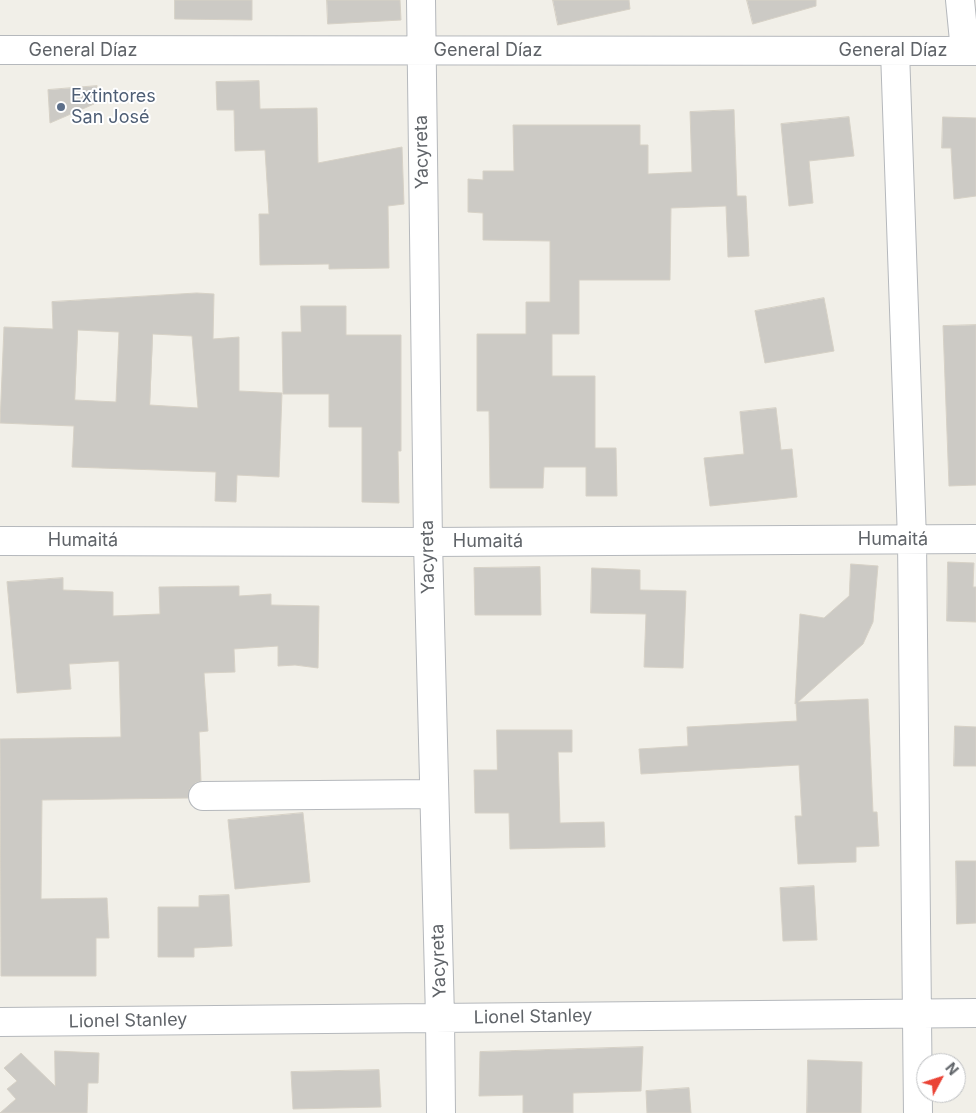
<!DOCTYPE html>
<html>
<head>
<meta charset="utf-8">
<style>
	body { margin:0 }
	#map { position:relative; width:976px; height:1113px; overflow:hidden; background:#f1efe8; font-family:Inter,sans-serif }
	canvas { display:block }
	.north { position:absolute; left:916px; top:1053px; width:50px; height:50px; box-sizing:border-box; background:#fff; border:1px solid #bfc1c3; border-radius:50%; rotate:50deg; font-size:14px; font-weight:700; line-height:20px; text-align:center; color:#5f6368 }
	.north::after { content:''; display:block; margin:auto; width:18px; height:22px; background:#ea4335; clip-path:polygon(50% 0,100% 100%,50% 72%,0 100%) }
</style>
</head>
<body>
<div id="map">
<canvas width="976" height="1113"></canvas>
<div class="north">N</div>
</div>
<script>
const c = document.querySelector('canvas').getContext('2d');
c.lineJoin = 'round';
function fillPath(path, color) { c.fillStyle = color; c.fill(path, 'evenodd'); }
function strokePath(path, color, width, dash) { c.strokeStyle = color; c.lineWidth = width; c.lineCap = dash ? 'butt' : 'round'; c.setLineDash(dash || []); c.stroke(path); }
function write(font, color, halo, rows, align = 'center') {
  c.font = font + ' Inter,sans-serif'; c.lineWidth = 4; c.setLineDash([]); c.textBaseline = 'middle'; c.strokeStyle = halo; c.fillStyle = color; for (const [text, x, y, turn = 0] of rows) {
    c.save(); c.translate(x, y); c.rotate((+turn || 0) * Math.PI / 180); c.textAlign = isNaN(turn) ? turn : align; if (halo) c.strokeText(text, 0, 0); c.fillText(text, 0, 0); c.restore();
  }
}
const building = new Path2D(`
	M 175,0 L 252,0 L 252,20 L 175,19 Z
	M 327,0 L 400,0 L 401,20 L 328,24 Z
	M 553,0 L 629,0 L 630,9 L 558,25 Z
	M 747,0 L 816,0 L 816,6 L 753,24 Z
	M 259,81 L 260,109 L 317,108 L 318,163 L 402,147 L 404,204 L 388,206 L 389,268 L 329,269 L 329,264 L 260,265 L 259,214 L 269,214 L 265,150 L 235,151 L 234,110 L 217,110 L 216,82 Z
	M 97,86 L 94,104 L 50,123 L 48,90 Z
	M 734,110 L 737,196 L 746,196 L 749,256 L 728,257 L 726,206 L 671,208 L 670,280 L 579,280 L 579,334 L 552,334 L 552,376 L 595,376 L 595,448 L 616,448 L 617,496 L 586,496 L 586,467 L 544,467 L 543,488 L 490,488 L 489,411 L 477,411 L 477,334 L 526,334 L 526,302 L 550,302 L 550,241 L 483,240 L 483,213 L 468,212 L 468,179 L 483,180 L 483,171 L 514,171 L 513,125 L 640,125 L 640,145 L 648,145 L 648,174 L 692,172 L 690,112 Z
	M 849,117 L 854,156 L 809,161 L 813,203 L 789,206 L 781,124 Z
	M 943,117 L 976,118 L 976,196 L 954,199 L 951,148 L 942,148 Z
	M 197,293 L 214,294 L 213,339 L 239,337 L 239,391 L 282,393 L 279,477 L 237,475 L 236,502 L 215,501 L 216,472 L 72,467 L 74,426 L 0,423 L 4,327 L 53,329 L 52,302 ZM 78,330 L 119,332 L 116,402 L 75,400 ZM 153,334 L 192,336 L 198,408 L 150,405 Z
	M 824,298 L 834,351 L 765,363 L 755,311 Z
	M 301,306 L 346,306 L 346,335 L 401,335 L 401,451 L 398,451 L 399,503 L 362,502 L 362,427 L 329,427 L 329,394 L 283,394 L 282,332 L 301,332 Z
	M 976,325 L 976,485 L 949,486 L 943,326 Z
	M 776,408 L 781,450 L 792,449 L 797,497 L 710,506 L 704,458 L 744,454 L 740,412 Z
	M 948,562 L 974,563 L 973,587 L 976,587 L 976,622 L 947,621 Z
	M 851,564 L 878,566 L 873,622 L 863,644 L 798,702 L 868,699 L 873,812 L 877,812 L 879,846 L 856,847 L 856,862 L 798,864 L 795,816 L 802,816 L 799,765 L 641,774 L 639,749 L 688,746 L 687,727 L 797,721 L 796,703 L 795,704 L 800,614 L 824,618 L 849,596 Z
	M 540,567 L 541,615 L 475,615 L 474,568 Z
	M 592,568 L 640,570 L 640,590 L 686,591 L 683,668 L 644,667 L 646,614 L 591,613 Z
	M 63,578 L 63,590 L 113,592 L 113,616 L 160,614 L 159,587 L 239,586 L 239,596 L 271,594 L 271,605 L 319,606 L 318,668 L 295,665 L 278,666 L 278,646 L 234,649 L 235,672 L 204,673 L 208,731 L 199,732 L 201,781 L 195,783 L 190,788 L 188,798 L 42,800 L 41,899 L 107,898 L 109,938 L 96,938 L 96,976 L 1,976 L 0,739 L 121,737 L 119,661 L 69,664 L 71,689 L 17,693 L 7,582 Z
	M 955,726 L 976,727 L 976,766 L 954,766 Z
	M 497,730 L 572,730 L 572,752 L 558,752 L 560,823 L 604,822 L 605,847 L 510,849 L 509,813 L 475,813 L 474,770 L 497,770 Z
	M 303,813 L 310,882 L 235,889 L 228,820 Z
	M 956,861 L 976,861 L 976,923 L 957,924 Z
	M 814,886 L 817,940 L 783,941 L 780,888 Z
	M 229,895 L 232,946 L 194,948 L 194,957 L 158,957 L 158,907 L 199,907 L 199,896 Z
	M 643,1047 L 641,1091 L 573,1093 L 573,1113 L 523,1113 L 523,1095 L 479,1096 L 480,1052 Z
	M 55,1051 L 99,1053 L 98,1083 L 88,1083 L 87,1113 L 0,1113 L 16,1099 L 7,1089 L 17,1081 L 4,1068 L 21,1053 L 55,1086 Z
	M 808,1060 L 862,1062 L 861,1113 L 807,1113 Z
	M 379,1070 L 381,1107 L 293,1109 L 291,1072 Z
	M 689,1088 L 691,1113 L 647,1113 L 646,1091 Z`);
fillPath(building, '#cccac5');
strokePath(building, '#d6d1c6', 1);
const minor = new Path2D(`
	M 421,0 L 428,542 L 440,1018 L 441,1113
	M 960,0 L 965,51
	M 0,50 L 976,51
	M 895,51 L 912,540 L 918,1113
	M 0,541 L 428,542 L 976,539
	M 203,796 L 434,794
	M 0,1022 L 976,1013`);
strokePath(minor, '#b5b8bc', 30);
strokePath(minor, '#fff', 28);
for (const [x, y, r, color] of [
	[61,107,5,"#5c6f8a"]
]) { const dot = new Path2D(); dot.arc(x, y, r, 0, 2 * Math.PI); c.fillStyle = color; c.fill(dot); strokePath(dot, '#fff', 2); }
write('18px', '#5f6368', '#fff', [
	["General Díaz",83,51],
	["General Díaz",488,51],
	["General Díaz",893,51],
	["Yacyreta",422,152,-91],
	["Humaitá",893,540],
	["Humaitá",83,541],
	["Humaitá",488,542],
	["Yacyreta",428,557,-91],
	["Yacyreta",439,961,-92],
	["Lionel Stanley",533,1017,-1],
	["Lionel Stanley",128,1021,-1]
]);
write('18px', '#4e5e75', '#fff', [
	["Extintores",71,97],
	["San José",71,118]
], 'left');
</script>
</body>
</html>
